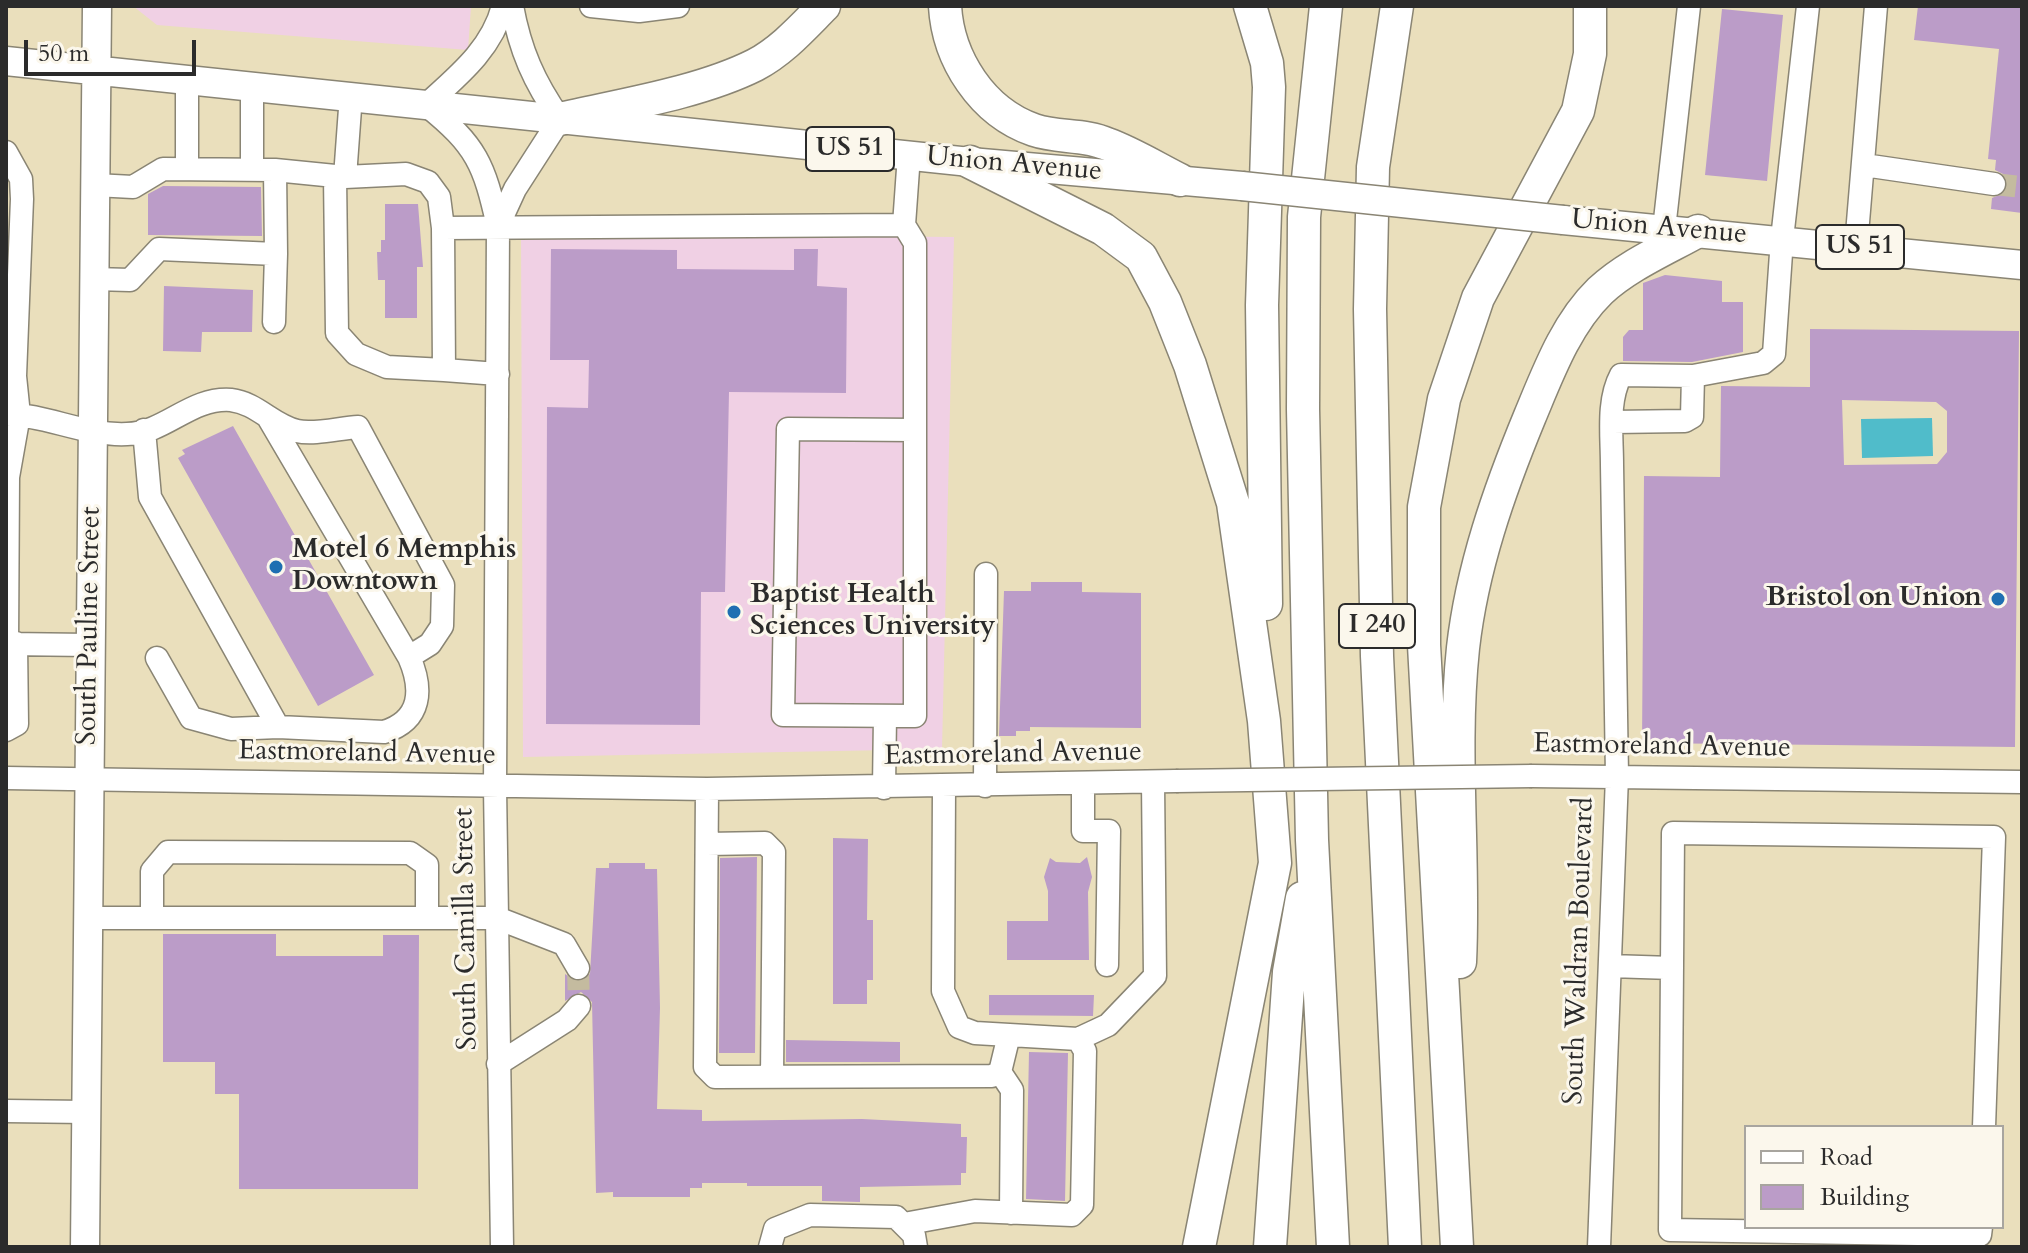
<!DOCTYPE html>
<html>
<head>
<meta charset="utf-8">
<style>
	body { margin:0 }
	#map { position:relative; width:2028px; height:1253px; overflow:hidden; background:#eadfbc; font-family:Cardo,serif }
	canvas { display:block }
	.frame { position:absolute; inset:0; border:8px solid #2b2b2b; pointer-events:none }
	.legend { position:absolute; left:1744px; top:1125px; width:260px; height:104px; box-sizing:border-box; background:#fbf7ec; border:2px solid #a8a59f; margin:0; padding:10px 14px; list-style:none; font-size:24px; color:#2b2b2b }
	.legend li { display:flex; align-items:center; gap:16px; height:40px }
	.legend b { width:40px; border:2px solid #a8a59f }
	.scale { position:absolute; left:24px; top:40px; width:172px; height:36px; box-sizing:border-box; border:4px solid #2b2b2b; border-top:0; padding-left:10px; font-size:24px; line-height:28px; white-space:nowrap; color:#2b2b2b; -webkit-text-stroke:6px #fbf7ec; paint-order:stroke }
</style>
</head>
<body>
<div id="map">
<canvas width="2028" height="1253"></canvas>
<div class="frame"></div>
<ul class="legend">
<li><b style="height:10px;background:#fff"></b>Road</li>
<li><b style="height:22px;background:#bb9cc8"></b>Building</li>
</ul>
<div class="scale">50 m</div>
</div>
<script>
const c = document.querySelector('canvas').getContext('2d');
c.lineJoin = 'round';
function fillPath(path, color) { c.fillStyle = color; c.fill(path, 'evenodd'); }
function strokePath(path, color, width, dash) { c.strokeStyle = color; c.lineWidth = width; c.lineCap = dash ? 'butt' : 'round'; c.setLineDash(dash || []); c.stroke(path); }
function write(font, color, halo, rows, align = 'center') {
  c.font = font + ' Cardo,serif'; c.lineWidth = 6; c.setLineDash([]); c.textBaseline = 'middle'; c.strokeStyle = halo; c.fillStyle = color; for (const [text, x, y, turn = 0] of rows) {
    c.save(); c.translate(x, y); c.rotate((+turn || 0) * Math.PI / 180); c.textAlign = isNaN(turn) ? turn : align; if (halo) c.strokeText(text, 0, 0); c.fillText(text, 0, 0); c.restore();
  }
}
fillPath(new Path2D(`
	M 133,6 L 471,6 L 468,50 L 157,25 Z
	M 521,233 L 954,237 L 942,749 L 523,757 Z`), '#f0d0e4');
fillPath(new Path2D(`
	M 1932,418 L 1933,456 L 1862,458 L 1861,419 Z`), '#50bcca');
fillPath(new Path2D(`
	M 1918,6 L 2022,6 L 2022,213 L 1991,209 L 1992,198 L 2004,193 L 2008,185 L 2003,174 L 1995,170 L 1996,160 L 1988,159 L 1999,49 L 1914,40 Z
	M 1722,9 L 1783,15 L 1767,181 L 1705,175 Z
	M 163,186 L 261,187 L 262,236 L 148,235 L 148,194 Z
	M 385,204 L 418,204 L 423,267 L 417,267 L 417,318 L 385,318 L 385,280 L 378,280 L 377,252 L 381,252 L 381,240 L 385,240 Z
	M 551,249 L 677,250 L 677,269 L 794,270 L 794,249 L 818,249 L 817,286 L 847,288 L 846,393 L 729,392 L 725,592 L 701,592 L 700,725 L 546,724 L 547,407 L 588,408 L 589,360 L 550,360 Z
	M 1665,275 L 1722,281 L 1722,302 L 1743,302 L 1743,352 L 1692,362 L 1623,361 L 1623,337 L 1629,330 L 1643,330 L 1643,283 Z
	M 164,286 L 253,290 L 252,332 L 202,332 L 201,352 L 163,351 Z
	M 1810,329 L 2019,331 L 2015,747 L 1642,743 L 1644,476 L 1720,477 L 1721,386 L 1810,387 ZM 1842,400 L 1936,402 L 1947,411 L 1947,452 L 1937,464 L 1844,465 Z
	M 233,426 L 374,675 L 318,706 L 178,458 L 185,454 L 182,450 Z
	M 1031,582 L 1082,582 L 1082,592 L 1141,593 L 1141,728 L 1030,727 L 1030,731 L 1016,731 L 1016,736 L 999,736 L 1004,591 L 1031,591 Z
	M 833,838 L 868,839 L 867,920 L 873,920 L 873,980 L 867,980 L 867,1004 L 833,1004 Z
	M 757,857 L 755,1053 L 719,1053 L 720,858 Z
	M 1087,857 L 1092,877 L 1088,892 L 1089,960 L 1007,960 L 1007,921 L 1048,921 L 1048,891 L 1044,877 L 1050,858 L 1056,862 L 1080,863 Z
	M 609,863 L 645,863 L 645,869 L 657,869 L 660,1008 L 657,1109 L 702,1110 L 702,1121 L 862,1119 L 961,1124 L 961,1137 L 967,1137 L 966,1173 L 961,1173 L 961,1185 L 860,1187 L 860,1202 L 822,1201 L 822,1186 L 747,1186 L 747,1183 L 702,1183 L 702,1188 L 690,1188 L 690,1197 L 613,1197 L 613,1192 L 596,1193 L 592,1002 L 581,992 L 565,1001 L 565,974 L 577,982 L 590,974 L 596,868 L 609,868 Z
	M 163,934 L 276,934 L 276,956 L 383,956 L 383,935 L 419,935 L 418,1189 L 239,1189 L 239,1094 L 215,1094 L 215,1062 L 163,1062 Z
	M 989,995 L 1094,995 L 1093,1016 L 989,1015 Z
	M 786,1040 L 900,1042 L 900,1062 L 786,1062 Z
	M 1029,1052 L 1068,1053 L 1065,1201 L 1026,1199 Z`), '#bb9cc8');
strokePath(new Path2D(`
	M 1994,184 L 2022,187
	M 578,968 L 579,1006`), '#c4bb9f', 22, [22, 11]);
const minor = new Path2D(`
	M 591,6 L 639,11 L 678,6
	M 187,79 L 187,169
	M 6,152 L 21,179 L 22,199 L 15,376 L 19,415 L 8,477 L 7,644 L 90,645
	M 909,155 L 904,225 L 915,243 L 915,716 L 783,715 L 788,429 L 915,430
	M 1864,165 L 1994,184
	M 252,169 L 252,85
	M 275,170 L 276,254
	M 335,176 L 337,333 L 356,354 L 387,367 L 444,370
	M 345,177 L 351,95
	M 95,185 L 133,187 L 163,169 L 275,170 L 345,177 L 406,174 L 428,182 L 439,197 L 443,228 L 444,370 L 498,374
	M 498,226 L 515,189 L 560,119 C 534,82 520,50 512,6
	M 443,228 L 904,225
	M 1664,229 L 1689,6
	M 1856,246 L 1876,6
	M 94,279 L 130,280 L 159,249 L 276,254 L 274,322
	M 1693,376 L 1763,363 L 1774,354 L 1782,239 L 1808,6
	M 6,414 C 47,415 85,436 127,434 C 166,433 190,397 231,400 C 257,403 272,425 297,431 C 314,435 340,428 358,427 L 443,585 L 442,626 L 430,644 L 409,657 C 423,689 422,720 384,732 L 278,727 L 150,497 L 144,430
	M 269,419 L 410,659
	M 157,658 L 191,718 L 231,729 L 278,727
	M 6,730 L 17,724 L 16,643
	M 1532,776 L 2022,782
	M 6,778 L 707,789 L 1176,781
	M 1083,783 L 1083,831 L 1109,831 L 1107,965
	M 985,786 L 986,574
	M 884,788 L 885,716
	M 707,789 L 705,1067 L 715,1077 L 992,1076 L 1000,1072 L 1009,1035
	M 707,844 L 765,843 L 774,852 L 772,1077
	M 87,918 L 497,918 L 564,944 L 578,968
	M 152,918 L 152,871 L 168,852 L 410,853 L 427,865 L 427,917
	M 1610,966 L 1672,968
	M 1078,1039 L 1108,1025 L 1155,976 L 1153,782
	M 498,1064 L 567,1020 L 579,1006
	M 1000,1072 L 1012,1090 L 1011,1213
	M 6,1111 L 86,1112
	M 904,1224 L 975,1211 L 1072,1215 L 1082,1205 L 1085,1051 L 1078,1039 L 975,1033 L 959,1027 L 943,991 L 944,788
	M 1981,1227 L 1980,1235 L 1670,1230 L 1673,833 L 1994,837 L 1984,1127
	M 502,1247 L 495,787 L 498,226 C 484,164 477,146 426,105 C 458,76 492,49 503,6
	M 770,1247 L 775,1229 L 810,1215 L 896,1217 L 914,1235 L 916,1247
	M 1599,1247 L 1617,776 L 1612,465 C 1612,435 1607,401 1621,375 L 1693,376 L 1692,417 L 1685,421 L 1613,422`);
const major = new Path2D(`
	M 6,61 L 970,162 L 1242,186
	M 1563,220 L 2022,265
	M 85,1247 L 97,6`);
const highway = new Path2D(`
	M 945,6 C 948,59 982,112 1034,130 C 1057,138 1085,134 1107,144 C 1132,153 1156,168 1180,180
	M 1250,6 L 1267,63 L 1269,87 L 1262,305 L 1266,604
	M 1326,6 L 1304,217 L 1303,409 L 1312,840 L 1333,1247
	M 1397,6 L 1373,167 L 1370,309 L 1377,656 L 1405,1247
	M 560,119 C 621,105 699,93 755,65 C 782,51 803,27 824,6
	M 970,162 L 1103,229 L 1141,257 L 1165,302 L 1190,365 L 1233,503 L 1264,721 L 1275,863 L 1199,1247
	M 1460,962 C 1465,858 1452,752 1463,648 C 1472,568 1499,491 1530,416 C 1548,373 1566,324 1600,291 C 1628,265 1666,249 1698,231
	M 1270,1247 L 1289,972 L 1302,898
	M 1457,1247 L 1424,645 L 1424,507 L 1444,399 L 1478,298 L 1578,111 L 1590,54 L 1590,6`);
strokePath(minor, '#8a8574', 25);
strokePath(major, '#8a8574', 31);
strokePath(highway, '#8a8574', 35);
strokePath(minor, '#fff', 22);
strokePath(major, '#fff', 28);
strokePath(highway, '#fff', 32);
const minorBridge = new Path2D(`
	M 1176,781 L 1532,776`);
const majorBridge = new Path2D(`
	M 1242,186 L 1563,220`);
strokePath(minorBridge, '#8a8574', 25, []);
strokePath(majorBridge, '#8a8574', 31, []);
strokePath(minorBridge, '#fff', 22);
strokePath(majorBridge, '#fff', 28);
for (const [x, y, r, color] of [
	[276,567,8,"#1f6fb2"],
	[1998,599,8,"#1f6fb2"],
	[734,612,8,"#1f6fb2"]
]) { const dot = new Path2D(); dot.arc(x, y, r, 0, 2 * Math.PI); c.fillStyle = color; c.fill(dot); strokePath(dot, '#fbf7ec', 3); }
for (const [x, y, w] of [
	[850,149,88],
	[1860,247,88],
	[1377,626,76]
]) { const box = new Path2D(); box.roundRect(x - w / 2, y - 22, w, 44, 6); c.fillStyle = '#fbf7ec'; c.fill(box); strokePath(box, '#2b2b2b', 2); }
write('bold 26px', '#2b2b2b', null, [
	["US 51",850,149],
	["US 51",1860,247],
	["I 240",1377,626]
]);
write('28px', '#2b2b2b', '#fbf7ec', [
	["Union Avenue",1014,165,5],
	["Union Avenue",1659,228,5],
	["South Pauline Street",90,626,-89],
	["Eastmoreland Avenue",1662,747,1],
	["Eastmoreland Avenue",367,754,1],
	["Eastmoreland Avenue",1013,755,-1],
	["South Camilla Street",467,929,-91],
	["South Waldran Boulevard",1580,951,-88]
]);
write('bold 28px', '#2b2b2b', '#fbf7ec', [
	["Motel 6 Memphis",292,551],
	["Downtown",292,583],
	["Baptist Health",750,596],
	["Sciences University",750,628],
	["Bristol on Union",1982,599,"right"]
], 'left');
</script>
</body>
</html>
